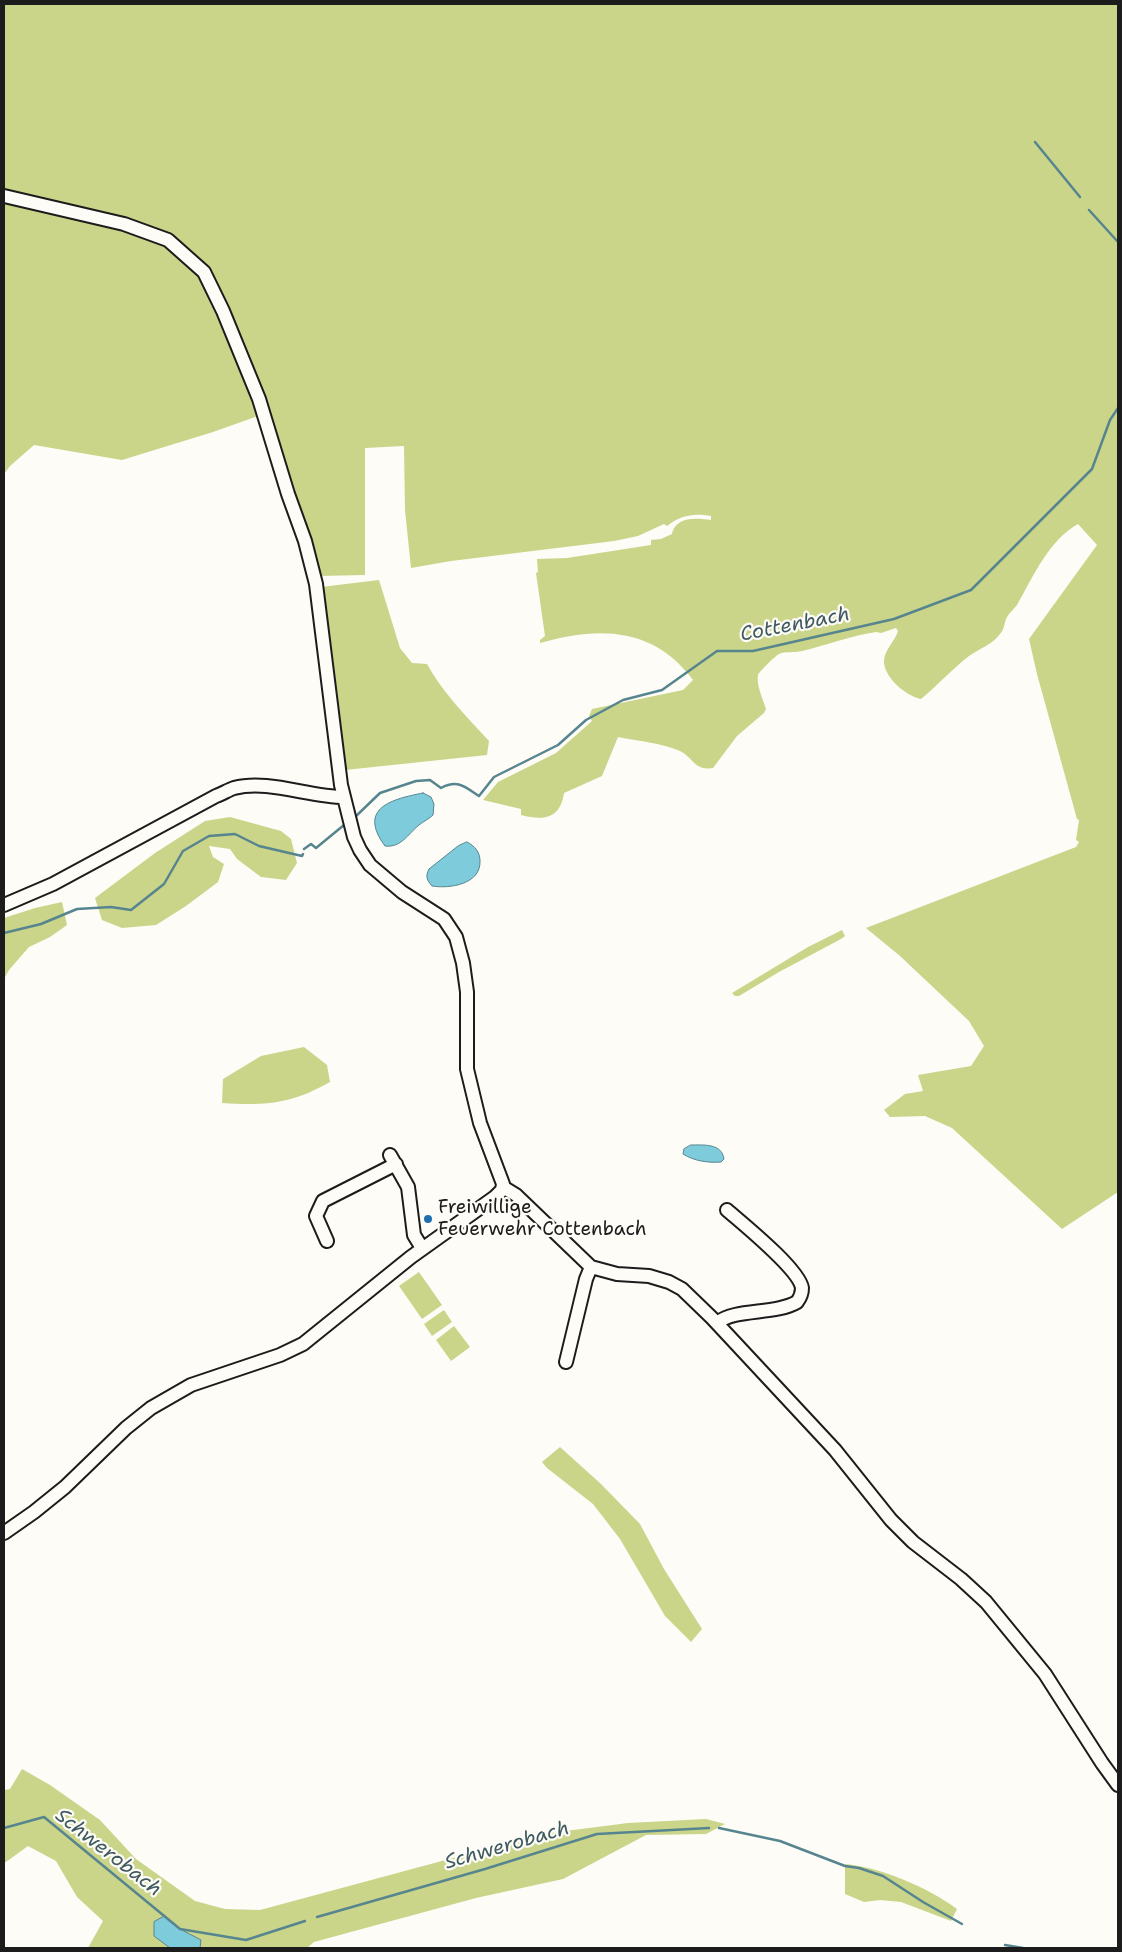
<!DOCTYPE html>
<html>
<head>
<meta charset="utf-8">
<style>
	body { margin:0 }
	#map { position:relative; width:1122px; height:1952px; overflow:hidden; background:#fdfcf7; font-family:"Shantell Sans",sans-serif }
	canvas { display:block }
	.frame { position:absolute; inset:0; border:5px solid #1c1c1c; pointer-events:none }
</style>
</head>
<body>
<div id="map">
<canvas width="1122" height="1952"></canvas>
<div class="frame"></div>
</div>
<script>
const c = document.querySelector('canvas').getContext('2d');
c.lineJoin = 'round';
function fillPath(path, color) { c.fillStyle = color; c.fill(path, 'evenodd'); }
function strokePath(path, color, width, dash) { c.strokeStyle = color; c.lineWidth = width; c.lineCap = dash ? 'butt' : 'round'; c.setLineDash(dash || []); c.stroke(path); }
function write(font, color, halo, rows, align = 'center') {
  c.font = font + ' "Shantell Sans",sans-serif'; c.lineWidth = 4.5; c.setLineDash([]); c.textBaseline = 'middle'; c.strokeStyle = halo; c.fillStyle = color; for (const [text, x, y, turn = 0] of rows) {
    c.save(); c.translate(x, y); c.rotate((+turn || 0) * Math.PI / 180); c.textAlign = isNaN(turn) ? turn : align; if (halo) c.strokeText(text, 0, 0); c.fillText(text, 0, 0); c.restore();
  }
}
fillPath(new Path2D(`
	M 4,4 L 1118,4 L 1118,1192 L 1062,1229 L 952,1128 L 925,1116 L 890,1117 L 884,1110 L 905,1094 L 923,1091 L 918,1075 L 971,1066 L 984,1046 L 969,1021 L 900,956 L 866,928 L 1076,847 L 1079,842 L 1076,840 L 1079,820 L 1077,819 L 1037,674 L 1029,639 L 1097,545 L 1078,524 C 1049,540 1033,577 1017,605 C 1014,609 1010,612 1007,617 C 1004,622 1005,629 1000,634 C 993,644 979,649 969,656 C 952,669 937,686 921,699 C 906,696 883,677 884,660 C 885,649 895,641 898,631 L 896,628 L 881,633 L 876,632 C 850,636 827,645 802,651 C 794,653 786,651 779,654 C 776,655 758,673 758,675 C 756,685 763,699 766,709 L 764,713 L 737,736 L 713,768 C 694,771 694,758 680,751 C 661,743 638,741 618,737 L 602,776 L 564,793 C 560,819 544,821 521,815 L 521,809 L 483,800 L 498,782 L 556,753 L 592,721 L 589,716 L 592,709 L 683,690 L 693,680 C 654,627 599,626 540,643 L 540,640 L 545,636 L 536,573 L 538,572 L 537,559 L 567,558 L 651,545 L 651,540 L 661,539 L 672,534 C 676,516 697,518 711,520 L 711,516 C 694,513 681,515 667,526 L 664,524 L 638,536 L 614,541 L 451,561 L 411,568 L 405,510 L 404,446 L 365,448 L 365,575 L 319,576 C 308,519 283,468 258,416 L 213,432 L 122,460 L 34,445 L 10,466 L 4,474 Z
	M 379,580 L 400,648 L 412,663 L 427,664 C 443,693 467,717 489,741 L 487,755 L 345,770 L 321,587 Z
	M 230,817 L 281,831 L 291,839 L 297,863 L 286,880 L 261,877 L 237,859 L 230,849 L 209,846 L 213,857 L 224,864 L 218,882 L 186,906 L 156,925 L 122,928 L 102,920 L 95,898 L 155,853 L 205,821 Z
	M 62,902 L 67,925 L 50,937 L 29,947 L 9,970 L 4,979 L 4,918 L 35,908 Z
	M 842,930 L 845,936 L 841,939 L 779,972 L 739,996 L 735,996 L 732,993 L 808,947 Z
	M 304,1047 L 327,1065 L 330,1082 C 291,1104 266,1106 222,1103 L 223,1079 L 261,1056 Z
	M 419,1272 L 442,1305 L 422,1319 L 399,1286 Z
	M 444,1310 L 452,1322 L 432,1336 L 424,1324 Z
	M 454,1326 L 470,1347 L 451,1361 L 436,1340 Z
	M 560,1447 L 601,1484 L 640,1524 L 664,1569 L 702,1629 L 691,1642 L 665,1616 L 620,1539 L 593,1504 L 547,1468 L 542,1462 Z
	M 22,1769 L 50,1785 L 100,1820 L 136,1859 L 195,1901 L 225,1909 L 260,1910 L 542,1834 L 628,1823 L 706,1819 L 725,1824 L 706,1834 L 646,1835 L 563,1879 L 476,1898 L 314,1942 L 307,1948 L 88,1948 L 103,1921 L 77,1897 L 56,1861 L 28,1846 L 6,1862 L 4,1862 L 4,1790 L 10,1789 Z
	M 845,1864 C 880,1867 929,1888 957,1909 L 951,1921 L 901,1902 L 880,1900 L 864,1902 L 845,1894 Z`), '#cad589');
const water = new Path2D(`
	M 423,793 L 431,797 L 434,804 L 433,815 C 429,819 424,821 419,825 C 408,834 401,848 385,846 C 357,808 392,799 423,793 Z
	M 467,842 C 475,846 480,852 480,861 C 481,884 450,889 432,886 C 427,880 425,877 429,869 L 458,846 Z
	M 691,1145 C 703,1145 722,1143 724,1159 L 721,1162 C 708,1163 694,1161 683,1154 L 684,1149 Z
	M 165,1916 L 180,1929 L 201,1940 L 200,1948 L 170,1948 L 154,1936 L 154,1922 Z`);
fillPath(water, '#7ecbdc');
strokePath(water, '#57858f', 1);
strokePath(new Path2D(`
	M 1035,142 L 1080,197
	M 1089,210 L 1118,242
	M 354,818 L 380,793 L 416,781 L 430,780 L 441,788 C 458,779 465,787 479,796 L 494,777 L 558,745 L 586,720 L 623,700 L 662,690 L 717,651 L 753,651 L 894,619 L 971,590 L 1092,469 L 1110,420 L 1118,408
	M 304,849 L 311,844 L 316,848 L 344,825
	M 4,933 L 41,924 L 77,909 L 111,907 L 131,910 L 164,884 L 183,851 L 209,836 L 235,834 L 259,846 L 302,856 L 303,854
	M 4,1828 L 44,1817 L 180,1929 L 246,1940 L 305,1921
	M 719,1828 L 780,1841 L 845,1866 L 859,1868 L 883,1876 L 923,1902 L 962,1924
	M 317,1917 L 485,1869 L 597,1834 L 709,1828
	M 1005,1945 L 1023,1948`), '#57858f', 2.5);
const minor = new Path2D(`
	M 4,196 L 124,224 L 168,240 L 204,272 L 223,311 L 259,399 L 288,494 L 305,541 L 316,584 L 341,785 L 354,837 L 360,850 L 370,865 L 402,892 L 444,919 L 456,937 L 463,963 L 467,992 L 467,1069 L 480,1123 L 503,1184 L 502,1190 L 495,1197 L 411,1257 L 303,1344 L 280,1355 L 191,1385 L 151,1408 L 126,1428 L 65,1487 L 34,1512 L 4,1533
	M 4,905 L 53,884 L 216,796 C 222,794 228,790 234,788 C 268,779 309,797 344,797
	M 390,1155 L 408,1187 L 414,1235 L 422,1248
	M 503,1187 L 516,1195 L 591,1267 L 617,1274 L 649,1276 L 669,1282 L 682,1289 L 712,1318 L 835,1450 L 891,1520 L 913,1542 L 961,1579 L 986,1602 L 1045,1674 L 1102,1763 L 1118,1785
	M 327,1241 L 316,1216 L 323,1201 L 396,1164
	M 717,1323 C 735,1308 775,1315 797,1302 C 800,1298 802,1293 802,1288 C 799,1269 743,1224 727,1210
	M 566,1362 L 586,1279 L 591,1267`);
strokePath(minor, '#1c1c1c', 16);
strokePath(minor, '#fdfcf7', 12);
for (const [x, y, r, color] of [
	[428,1219,5,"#1f6fb2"]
]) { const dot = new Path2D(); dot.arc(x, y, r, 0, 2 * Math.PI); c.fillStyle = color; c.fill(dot); strokePath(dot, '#fdfcf7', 2); }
write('19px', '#1c1c1c', '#fdfcf7', [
	["Freiwillige",438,1208],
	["Feuerwehr Cottenbach",438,1230]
], 'left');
write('italic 20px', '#3e595f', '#fdfcf7', [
	["Cottenbach",795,625,-11],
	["Schwerobach",507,1846,-16],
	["Schwerobach",108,1853,38]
]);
</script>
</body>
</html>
